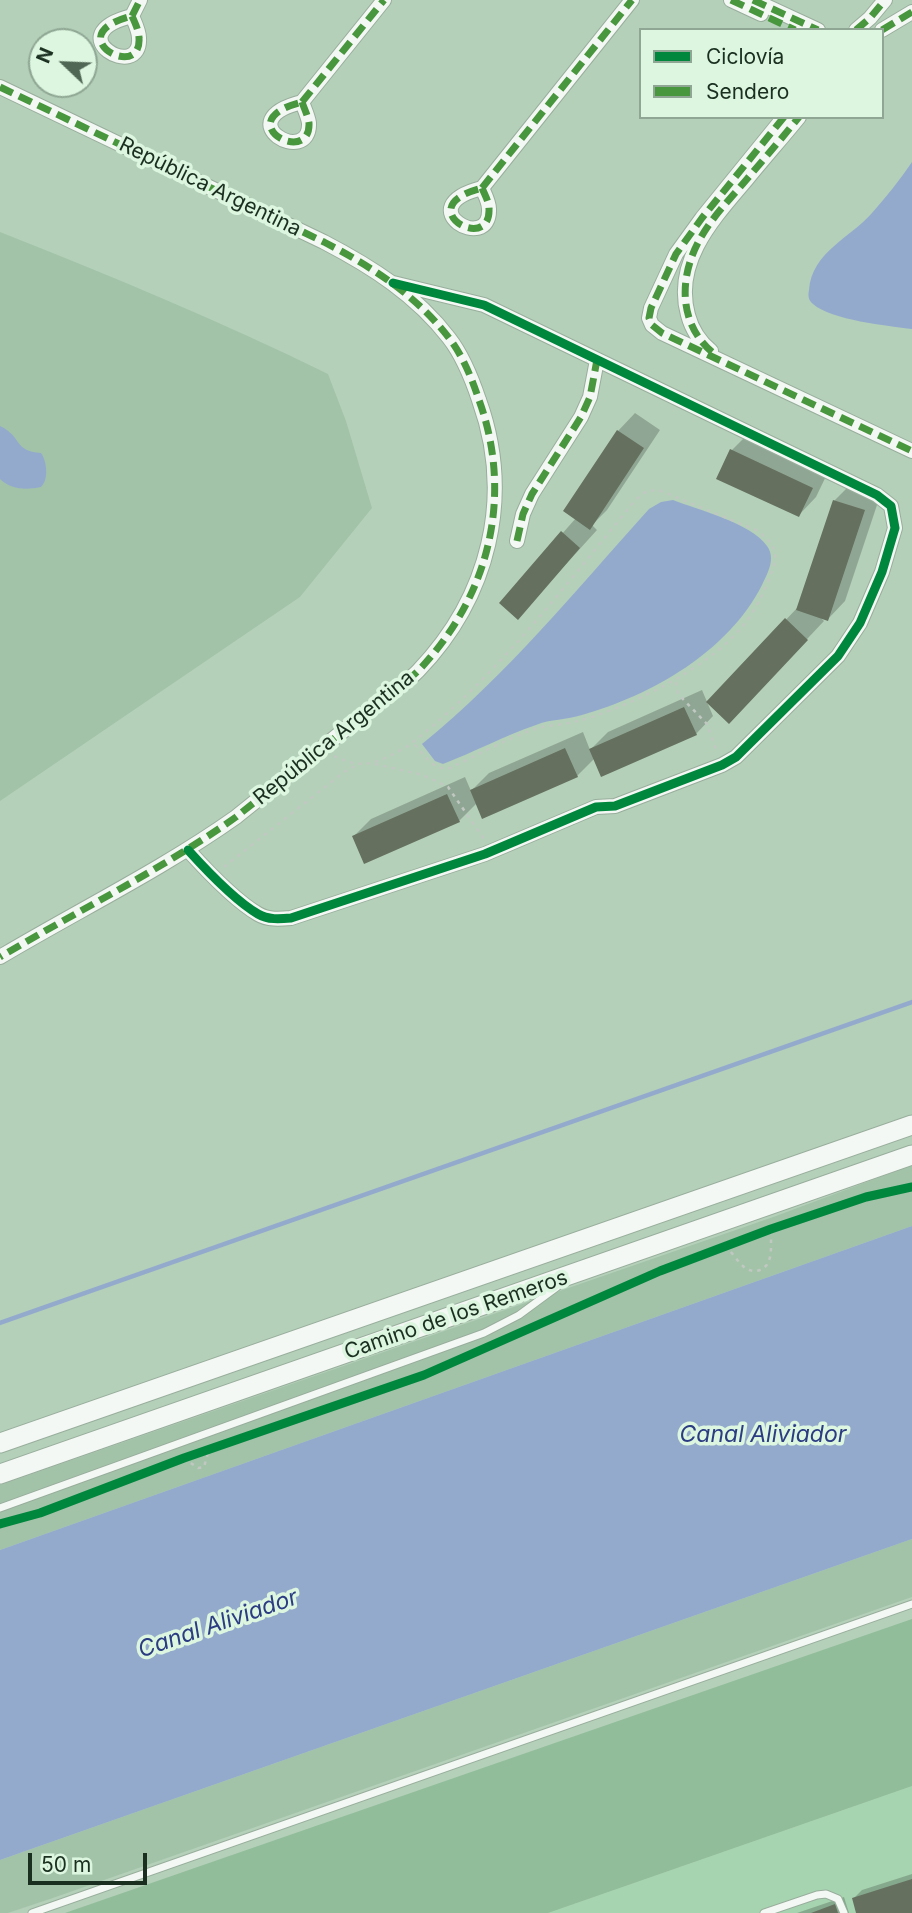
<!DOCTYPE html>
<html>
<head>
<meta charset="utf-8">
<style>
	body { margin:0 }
	#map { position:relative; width:912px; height:1913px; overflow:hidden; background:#b4d0b9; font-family:Inter,sans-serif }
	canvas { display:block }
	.legend { position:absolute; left:639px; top:28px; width:245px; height:91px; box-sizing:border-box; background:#dcf6e0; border:2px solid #8ea693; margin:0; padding:9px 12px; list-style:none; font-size:21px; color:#1a2f1f }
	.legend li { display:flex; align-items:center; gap:14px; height:35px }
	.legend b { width:35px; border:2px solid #8ea693 }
	.north { position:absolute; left:28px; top:28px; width:70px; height:70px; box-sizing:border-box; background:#dcf6e0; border:2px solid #8ea693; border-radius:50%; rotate:293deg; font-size:19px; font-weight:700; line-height:28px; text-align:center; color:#1a2f1f }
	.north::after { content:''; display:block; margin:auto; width:24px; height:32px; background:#506755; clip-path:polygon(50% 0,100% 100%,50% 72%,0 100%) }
	.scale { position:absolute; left:28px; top:1853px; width:119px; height:32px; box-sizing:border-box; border:4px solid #1a2f1f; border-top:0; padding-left:9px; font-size:21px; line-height:24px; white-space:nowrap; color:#1a2f1f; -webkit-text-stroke:5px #dcf6e0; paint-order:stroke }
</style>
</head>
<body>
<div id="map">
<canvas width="912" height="1913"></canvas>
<ul class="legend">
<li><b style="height:9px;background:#00873e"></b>Ciclovía</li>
<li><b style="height:9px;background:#48963d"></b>Sendero</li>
</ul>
<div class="north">N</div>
<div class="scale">50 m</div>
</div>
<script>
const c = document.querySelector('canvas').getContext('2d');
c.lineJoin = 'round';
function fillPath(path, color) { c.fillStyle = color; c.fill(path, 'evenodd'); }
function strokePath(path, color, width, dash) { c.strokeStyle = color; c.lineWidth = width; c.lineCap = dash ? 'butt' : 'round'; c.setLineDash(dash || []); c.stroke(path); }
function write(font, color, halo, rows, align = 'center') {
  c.font = font + ' Inter,sans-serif'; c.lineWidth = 7; c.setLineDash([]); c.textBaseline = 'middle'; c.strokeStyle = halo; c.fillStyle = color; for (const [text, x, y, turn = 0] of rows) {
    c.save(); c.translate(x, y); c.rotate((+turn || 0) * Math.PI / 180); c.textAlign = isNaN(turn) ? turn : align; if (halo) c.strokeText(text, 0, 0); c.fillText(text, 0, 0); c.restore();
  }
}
fillPath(new Path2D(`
	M 912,1786 L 912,1913 L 548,1913 Z`), '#a7d4b0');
fillPath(new Path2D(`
	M 0,232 C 111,276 221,321 328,374 L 346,421 L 372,508 L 300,597 L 0,801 Z
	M 912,1165 L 912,1226 L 0,1550 L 0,1485 L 776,1216 Z
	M 912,1539 L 912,1597 L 50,1899 L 8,1913 L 0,1913 L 0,1860 Z`), '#a3c3a9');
fillPath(new Path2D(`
	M 912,1619 L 912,1786 L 548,1913 L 65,1913 Z`), '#91bd9a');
fillPath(new Path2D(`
	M 912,162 L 912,329 C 888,326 831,320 813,304 C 808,300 808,295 809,290 C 812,252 850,238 872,213 C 886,197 900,180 912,162 Z
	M 0,426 C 23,437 13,451 41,453 C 47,461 49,480 41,487 C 27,490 11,490 0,479 Z
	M 673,500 C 699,510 751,523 767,546 C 776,558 768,573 762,585 C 728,652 652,695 582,715 C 567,720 550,719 536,725 C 504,736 474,752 443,764 L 435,761 L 422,744 C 507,675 576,590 649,509 L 661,502 Z
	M 912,1226 L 912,1539 L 0,1860 L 0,1550 Z`), '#94aacd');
fillPath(new Path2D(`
	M 635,413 L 660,430 L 607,510 L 592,525 L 597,530 L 518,617 L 501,603 L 576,518 L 618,431 Z
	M 749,433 L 829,470 L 816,497 L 799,515 L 731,451 Z
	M 852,483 L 881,493 L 845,601 L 828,619 L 819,616 L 824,621 L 746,704 L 708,702 L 799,606 L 834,501 Z
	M 702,690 L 713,716 L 696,734 L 595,758 L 577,776 L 477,803 L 459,821 L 354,836 L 371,819 L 465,777 L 471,791 L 489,773 L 583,732 L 590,750 L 608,732 Z
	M 912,1874 L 912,1913 L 858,1913 L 854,1898 L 862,1890 Z
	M 844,1897 L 849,1913 L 797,1913 Z`), '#0003');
strokePath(new Path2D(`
	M 0,1323 L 912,1002`), '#94aacd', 4.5);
fillPath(new Path2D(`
	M 617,430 L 644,448 L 590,530 L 563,511 Z
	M 730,449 L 813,488 L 799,517 L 716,479 Z
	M 833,500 L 865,510 L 828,621 L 796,610 Z
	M 561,531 L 580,548 L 518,620 L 499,603 Z
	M 785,618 L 808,640 L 729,724 L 706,702 Z
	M 684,707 L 697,735 L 601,777 L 589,749 Z
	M 565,748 L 578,777 L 482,819 L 470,790 Z
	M 447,794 L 460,822 L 364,864 L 352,836 Z
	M 912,1879 L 912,1913 L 856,1913 L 852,1898 Z
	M 835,1904 L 838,1913 L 811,1913 Z`), '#65705f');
const lane = new Path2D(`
	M 0,1508 L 484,1333 L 519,1315 L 557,1287
	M 32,1913 L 912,1604
	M 764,1913 L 817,1895 L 826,1894 L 838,1899 L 844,1913`);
const street = new Path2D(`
	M 731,0 L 761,14
	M 753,0 L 818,30
	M 132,16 C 135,23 139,31 139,38 C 142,83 56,35 132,16 Z
	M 132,16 L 140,0
	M 856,30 L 870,18 L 885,0
	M 882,30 L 912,12
	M 0,87 L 324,242 C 372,267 416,295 449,338 C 463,356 472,379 479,400 C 514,497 489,597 418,671 C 401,688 379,702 360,717 C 319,751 277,784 236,817 C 161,870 79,910 0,957
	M 302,102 L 384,0
	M 302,102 C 304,108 308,116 309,123 C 311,168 226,121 302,102 Z
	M 784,117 L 702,218 L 676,254 L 651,308 L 649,318 L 652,325 L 662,333 L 912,451
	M 482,188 L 632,0
	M 482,188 C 485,195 489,202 489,209 C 491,255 407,207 482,188 Z
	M 711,351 C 699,341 692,330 688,315 C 673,261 714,218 747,179 C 764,158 782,138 799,117
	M 517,541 L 523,514 L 532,494 L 581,417 L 590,397 L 597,360
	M 188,850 C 207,871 234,900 258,914 C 268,920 280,919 291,918 L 485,854 L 596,807 L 615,806 L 722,765 L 736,757 L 838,656 L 860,623 L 882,572 L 895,528 L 891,506 L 877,495 L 484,305 L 393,283`);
const secondary = new Path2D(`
	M 0,1443 L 912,1125
	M 0,1474 L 912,1155`);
strokePath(lane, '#98ae9c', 9);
strokePath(street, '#98ae9c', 16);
strokePath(secondary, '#98ae9c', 21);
strokePath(new Path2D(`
	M 676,682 L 678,694 L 707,724 L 717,752
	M 334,756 C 367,772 380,761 410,745 L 413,742 C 498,675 565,586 633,503 C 642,493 647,489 661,491 L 756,530 C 781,547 778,558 767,584 C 761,599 751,617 740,629 C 707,669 624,710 574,722 C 562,725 549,725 538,728 C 509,737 478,755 450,768 C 433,771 423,754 413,742
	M 375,764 L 423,775 L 448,787 L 484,839
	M 224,867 L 344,772 L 357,765
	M 725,1246 C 732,1252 737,1261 744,1267 C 749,1271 754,1272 760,1270 C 775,1264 770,1242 771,1229
	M 184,1458 L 198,1468 L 204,1467 L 209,1449`), '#c1c8c2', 2.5, [3.5, 5]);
strokePath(lane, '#f4f8f4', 7);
strokePath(street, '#f4f8f4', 14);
strokePath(secondary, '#f4f8f4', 19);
strokePath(new Path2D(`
	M 731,0 L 795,30
	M 753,0 L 818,30
	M 132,16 C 135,23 139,31 139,38 C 142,83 56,35 132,16 Z
	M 132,16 L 140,0
	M 856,30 L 870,18 L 885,0
	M 882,30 L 912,12
	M 0,87 L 324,242 C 372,267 416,295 449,338 C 463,356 472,379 479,400 C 514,497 489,597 418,671 C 401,688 379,702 360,717 C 319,751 277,784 236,817 C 161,870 79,910 0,957
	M 302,102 L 384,0
	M 302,102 C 304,108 308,116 309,123 C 311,168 226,121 302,102 Z
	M 784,117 L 702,218 L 676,254 L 651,308 L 649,318 L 652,325 L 662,333 L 912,451
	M 482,188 L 632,0
	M 482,188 C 485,195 489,202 489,209 C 491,255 407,207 482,188 Z
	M 712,352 C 678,323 679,276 700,239 C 712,217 731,198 747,179 C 764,159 782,138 799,117
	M 517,541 L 523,514 L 532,494 L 581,417 L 590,397 L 597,360`), '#48963d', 7, [14, 7]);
strokePath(new Path2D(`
	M 188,850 C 207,871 234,900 258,914 C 268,920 280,919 291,918 L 485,854 L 596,807 L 615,806 L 722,765 L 736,757 L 838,656 L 860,623 L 882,572 L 895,528 L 891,506 L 877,495 L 484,305 L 393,283
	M 0,1524 L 40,1513 L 184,1458 L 424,1375 L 660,1271 L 771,1229 L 866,1197 L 912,1187`), '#00873e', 9);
write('21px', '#1a2f1f', '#dcf6e0', [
	["República Argentina",210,187,26],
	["República Argentina",334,738,-39],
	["Camino de los Remeros",456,1315,-19]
]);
write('italic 23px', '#2b3c82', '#dcf6e0', [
	["Canal Aliviador",763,1435],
	["Canal Aliviador",218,1624,-19]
]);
</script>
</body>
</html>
